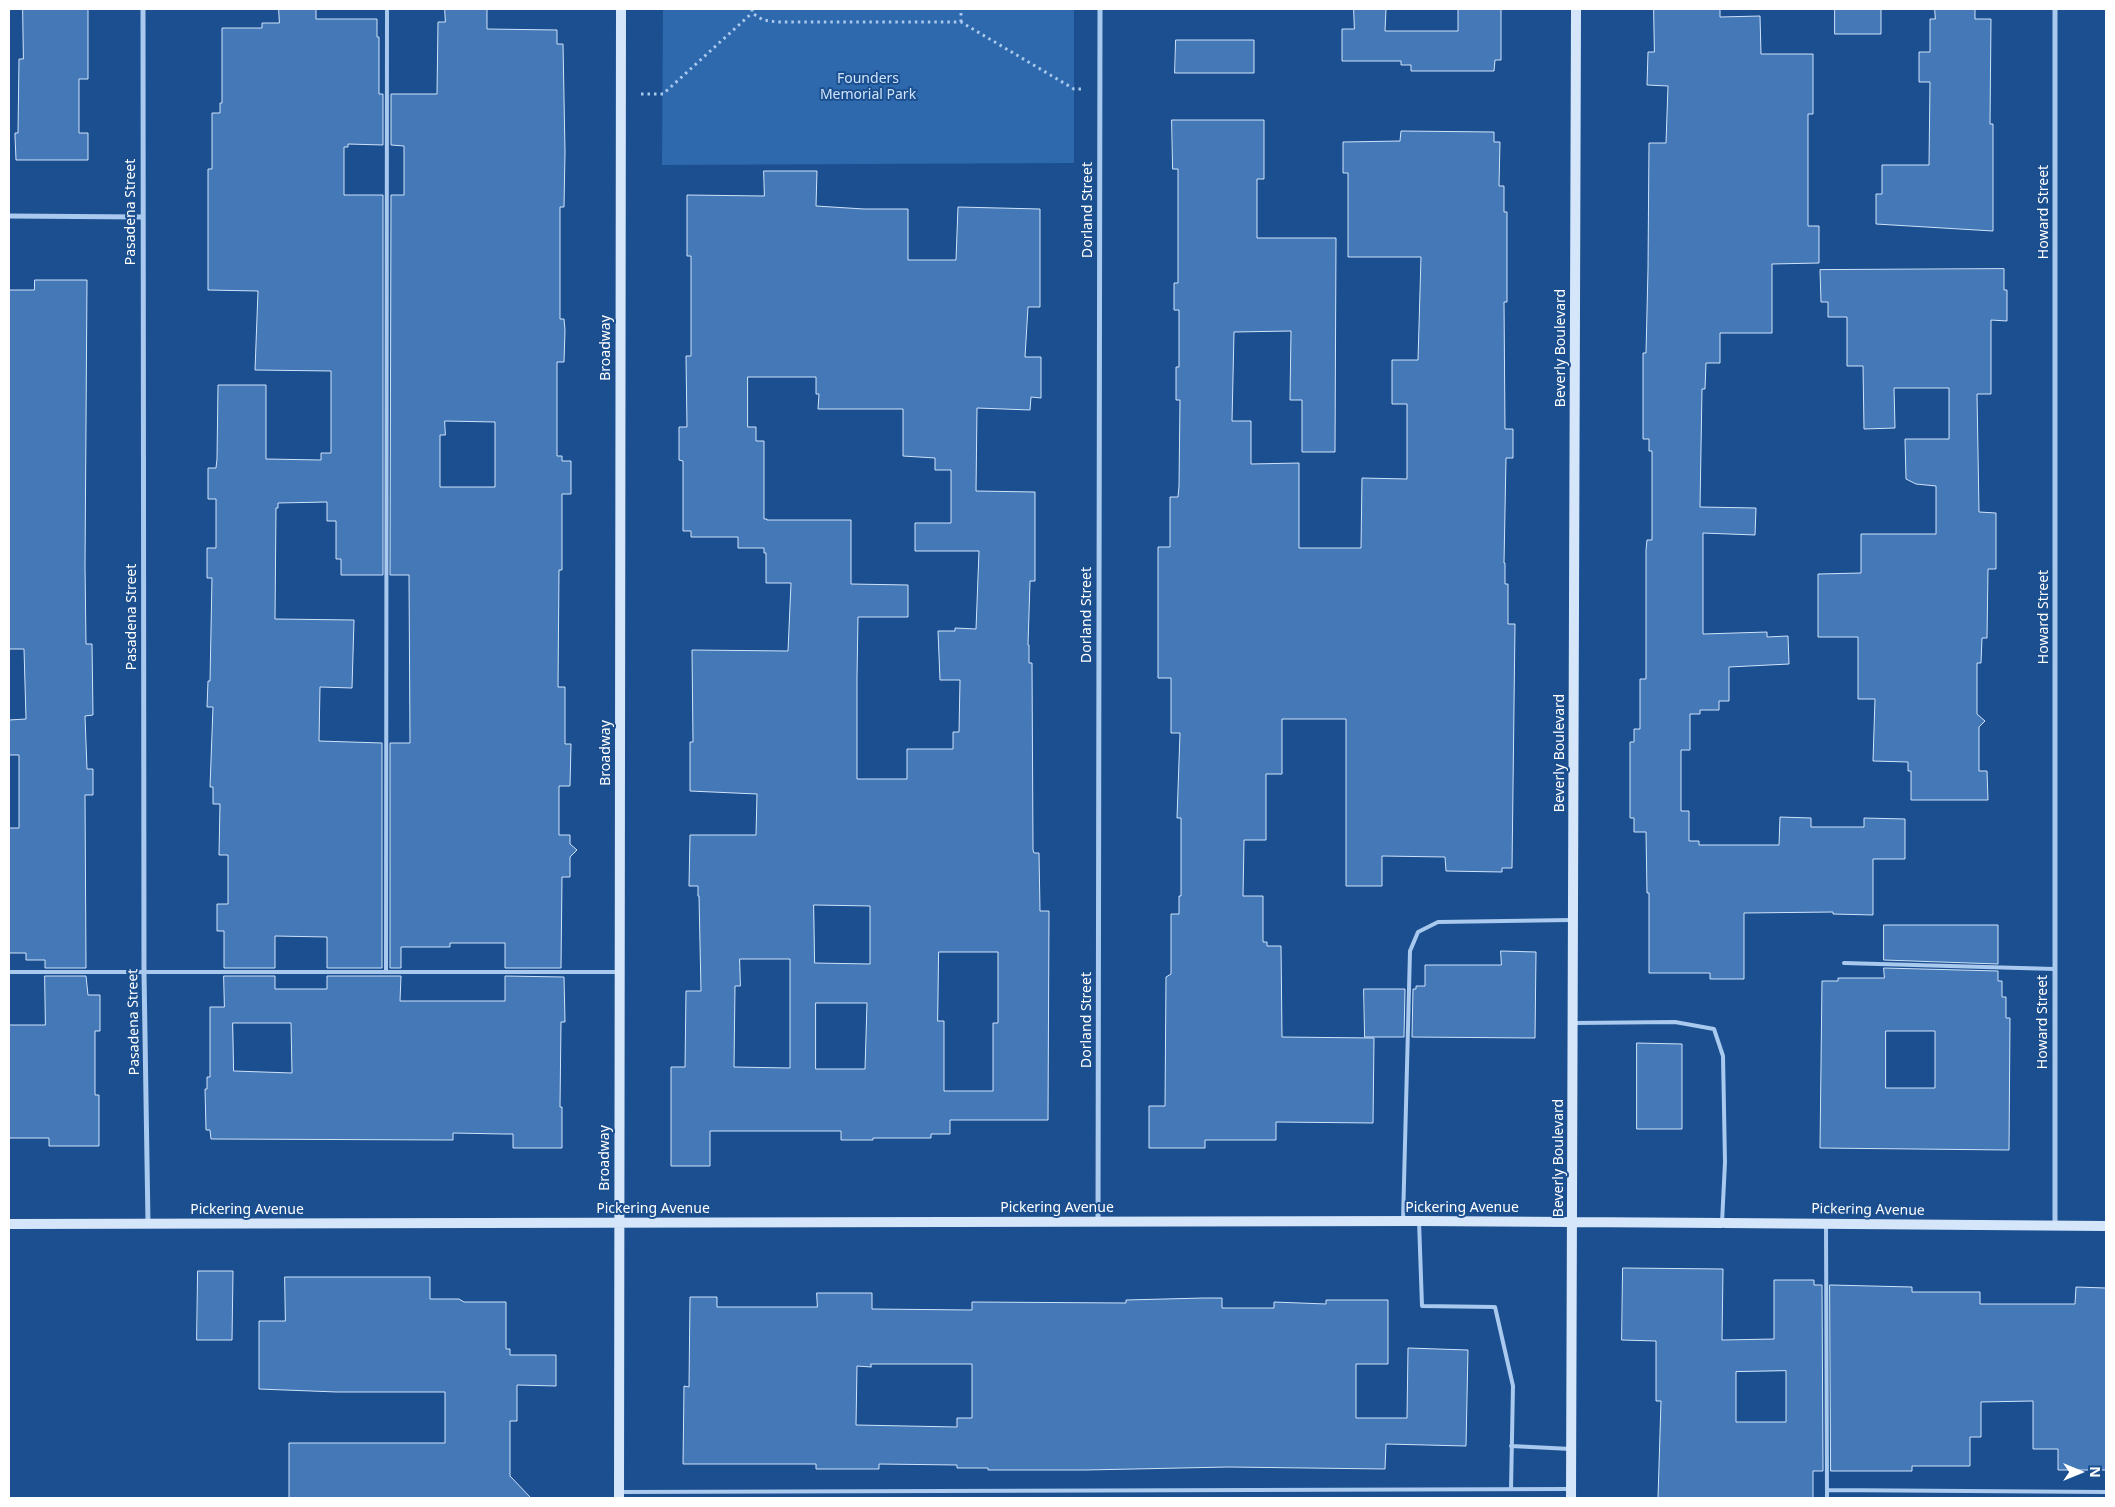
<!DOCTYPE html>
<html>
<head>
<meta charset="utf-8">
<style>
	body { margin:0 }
	#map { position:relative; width:2115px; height:1507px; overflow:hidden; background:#1b4f8f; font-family:"Noto Sans",sans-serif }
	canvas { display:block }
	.frame { position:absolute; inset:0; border:10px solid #fff; pointer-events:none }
	.north { position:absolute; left:2055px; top:1447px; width:50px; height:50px; -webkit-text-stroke:4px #1b4f8f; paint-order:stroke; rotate:90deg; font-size:14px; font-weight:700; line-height:20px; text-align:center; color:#fff }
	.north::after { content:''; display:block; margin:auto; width:18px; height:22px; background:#fff; clip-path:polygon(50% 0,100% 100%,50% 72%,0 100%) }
</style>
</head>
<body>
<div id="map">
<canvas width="2115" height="1507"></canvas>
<div class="frame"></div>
<div class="north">N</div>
</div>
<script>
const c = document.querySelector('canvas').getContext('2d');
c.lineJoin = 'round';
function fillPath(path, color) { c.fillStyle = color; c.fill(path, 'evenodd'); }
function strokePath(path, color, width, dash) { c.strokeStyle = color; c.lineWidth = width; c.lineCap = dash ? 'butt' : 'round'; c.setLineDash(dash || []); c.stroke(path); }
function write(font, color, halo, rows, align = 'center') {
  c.font = font + ' "Noto Sans",sans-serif'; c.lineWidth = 4; c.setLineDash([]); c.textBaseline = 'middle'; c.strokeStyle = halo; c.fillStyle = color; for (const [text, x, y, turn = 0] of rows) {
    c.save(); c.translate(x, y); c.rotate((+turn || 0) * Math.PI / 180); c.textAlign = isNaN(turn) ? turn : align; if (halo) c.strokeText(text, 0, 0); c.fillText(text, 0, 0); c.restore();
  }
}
fillPath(new Path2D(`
	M 663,9 L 1074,9 L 1074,163 L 662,165 Z`), '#2e69ad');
const building = new Path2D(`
	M 23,9 L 88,9 L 88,79 L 79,79 L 79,133 L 88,133 L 88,160 L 16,160 L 15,136 L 15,133 L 18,133 L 19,59 L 23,59 Z
	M 279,9 L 316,9 L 316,19 L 377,19 L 377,37 L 379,37 L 379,94 L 383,94 L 383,145 L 348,144 L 348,147 L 344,147 L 344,195 L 383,195 L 383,575 L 341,575 L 341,559 L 336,559 L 336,521 L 327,521 L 327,502 L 278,503 L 278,508 L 276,508 L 275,619 L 354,620 L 352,688 L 320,687 L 319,741 L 382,743 L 382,968 L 327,968 L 327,937 L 275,936 L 275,968 L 224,968 L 224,931 L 217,931 L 217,904 L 228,904 L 228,855 L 219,855 L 220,804 L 213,804 L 213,787 L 210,787 L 213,707 L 207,707 L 208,681 L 210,681 L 212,578 L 207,578 L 207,548 L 216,548 L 216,499 L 208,499 L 208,468 L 216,468 L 217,459 L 218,385 L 266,385 L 266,459 L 321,460 L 321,453 L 331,453 L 331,371 L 255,370 L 258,291 L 208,290 L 208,169 L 212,169 L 212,113 L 220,113 L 220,103 L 222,103 L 222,28 L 262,28 L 262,23 L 279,23 Z
	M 445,9 L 487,9 L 487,29 L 557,30 L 557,44 L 563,44 L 565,152 L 564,207 L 560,207 L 560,319 L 564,319 L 565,330 L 564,362 L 557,362 L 557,456 L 562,456 L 562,461 L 571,461 L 571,494 L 562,494 L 562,570 L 559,570 L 558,687 L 565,687 L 565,744 L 571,744 L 570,786 L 559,786 L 559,835 L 570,835 L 570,844 L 577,850 L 570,857 L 570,877 L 562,877 L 561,968 L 505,968 L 505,943 L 450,943 L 450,947 L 401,947 L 401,968 L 390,968 L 390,743 L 410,743 L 409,575 L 390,575 L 391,195 L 404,195 L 404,146 L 391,145 L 391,94 L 437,94 L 438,22 L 445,22 ZM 445,421 L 495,422 L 495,487 L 440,487 L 440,435 L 445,435 Z
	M 1354,9 L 1386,9 L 1385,31 L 1458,31 L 1458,9 L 1501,9 L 1501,60 L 1495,60 L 1494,71 L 1411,71 L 1411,65 L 1401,65 L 1401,61 L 1342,61 L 1342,29 L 1354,29 Z
	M 1654,9 L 1720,9 L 1720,17 L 1760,16 L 1761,54 L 1813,54 L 1813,114 L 1808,114 L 1808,226 L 1819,226 L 1819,263 L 1772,264 L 1772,333 L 1720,333 L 1720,363 L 1706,363 L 1705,389 L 1702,389 L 1700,507 L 1756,508 L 1755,535 L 1703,533 L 1703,634 L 1767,632 L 1767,637 L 1788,636 L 1789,664 L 1729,667 L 1729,701 L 1719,701 L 1719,710 L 1700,710 L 1700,714 L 1690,714 L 1690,750 L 1681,750 L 1681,811 L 1689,811 L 1689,841 L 1699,841 L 1699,845 L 1779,845 L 1780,817 L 1811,818 L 1811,827 L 1864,827 L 1864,818 L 1905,819 L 1905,859 L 1873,859 L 1873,915 L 1833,914 L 1833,912 L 1744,913 L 1744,979 L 1710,979 L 1710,973 L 1649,973 L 1649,893 L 1647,893 L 1646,832 L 1634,832 L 1634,818 L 1630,818 L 1630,742 L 1634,742 L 1634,729 L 1640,729 L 1640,679 L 1646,679 L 1646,550 L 1647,540 L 1652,540 L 1652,451 L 1649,451 L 1649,439 L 1643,439 L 1643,353 L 1646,353 L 1648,269 L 1649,143 L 1666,143 L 1668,86 L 1647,85 L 1648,52 L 1654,52 Z
	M 1835,9 L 1881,9 L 1881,34 L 1835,34 Z
	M 1935,9 L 1975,9 L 1975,19 L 1991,19 L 1990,124 L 1993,124 L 1993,231 L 1876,224 L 1876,194 L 1882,194 L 1882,165 L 1929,165 L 1930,82 L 1919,82 L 1919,52 L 1930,52 L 1930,19 L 1935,19 Z
	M 1176,40 L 1254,40 L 1254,73 L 1175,73 Z
	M 1172,120 L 1264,120 L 1264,179 L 1257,179 L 1257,238 L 1336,238 L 1335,452 L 1302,452 L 1302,400 L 1290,400 L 1291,331 L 1234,332 L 1232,421 L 1251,421 L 1251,464 L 1299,463 L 1299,548 L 1361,548 L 1362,478 L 1407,479 L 1407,404 L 1392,404 L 1392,360 L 1418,360 L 1421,257 L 1348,257 L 1348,173 L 1343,173 L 1343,142 L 1400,141 L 1401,131 L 1494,132 L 1494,142 L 1500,142 L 1499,186 L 1504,186 L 1504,212 L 1507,212 L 1507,302 L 1504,302 L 1505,429 L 1513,429 L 1513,458 L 1506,458 L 1504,563 L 1505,563 L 1505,584 L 1508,584 L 1508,624 L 1515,624 L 1512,868 L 1502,868 L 1502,872 L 1446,871 L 1445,857 L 1382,856 L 1382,886 L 1346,886 L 1346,719 L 1282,719 L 1282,774 L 1266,774 L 1266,840 L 1244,840 L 1243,896 L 1263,896 L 1263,942 L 1267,942 L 1267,946 L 1281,946 L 1282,1037 L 1374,1038 L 1373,1123 L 1276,1122 L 1276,1140 L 1205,1140 L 1205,1148 L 1149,1148 L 1149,1106 L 1165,1106 L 1166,977 L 1171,974 L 1171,914 L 1179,914 L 1179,896 L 1181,896 L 1181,818 L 1177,818 L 1180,733 L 1171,733 L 1171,678 L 1158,678 L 1158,547 L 1170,547 L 1170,497 L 1178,497 L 1179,486 L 1180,400 L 1176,400 L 1176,367 L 1179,367 L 1179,310 L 1174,310 L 1174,283 L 1178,283 L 1178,169 L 1173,169 Z
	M 764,171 L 817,171 L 816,206 L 864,209 L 908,209 L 908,260 L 956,260 L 958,207 L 1040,209 L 1040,307 L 1028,307 L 1025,357 L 1041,357 L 1041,398 L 1031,397 L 1030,410 L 977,408 L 976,491 L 1035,492 L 1035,581 L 1030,581 L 1028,645 L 1029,645 L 1029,663 L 1032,663 L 1033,850 L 1034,853 L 1039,853 L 1040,911 L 1049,911 L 1048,1120 L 950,1120 L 950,1134 L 931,1134 L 931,1138 L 873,1138 L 873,1140 L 841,1140 L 841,1131 L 710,1131 L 710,1166 L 671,1166 L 671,1067 L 685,1067 L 686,991 L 701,991 L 699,896 L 698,896 L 698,886 L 689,886 L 690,835 L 756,835 L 757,794 L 690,791 L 690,742 L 693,742 L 692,650 L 788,651 L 791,583 L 766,583 L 766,553 L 764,553 L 764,548 L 738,548 L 738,537 L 691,537 L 691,531 L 683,531 L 683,461 L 679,460 L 679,427 L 687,427 L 686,356 L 691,356 L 691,256 L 687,256 L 687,195 L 764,196 ZM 748,377 L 816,377 L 816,394 L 819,394 L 818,409 L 903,409 L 903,456 L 935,458 L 935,470 L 951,470 L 951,523 L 915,523 L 915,551 L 979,551 L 976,629 L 955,628 L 955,631 L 938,631 L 940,680 L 960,680 L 959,732 L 953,732 L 953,749 L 907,749 L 907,779 L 857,779 L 857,678 L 858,617 L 908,617 L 908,585 L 851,584 L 851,520 L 767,520 L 767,519 L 764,519 L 764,441 L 756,441 L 756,427 L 748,427 ZM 814,905 L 870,906 L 870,964 L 815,963 ZM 939,952 L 998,952 L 998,1023 L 993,1023 L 993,1091 L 944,1091 L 944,1021 L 938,1021 ZM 740,959 L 790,959 L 790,1068 L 734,1067 L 735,986 L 740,986 ZM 816,1003 L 867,1003 L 865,1069 L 816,1069 Z
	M 2004,269 L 2004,290 L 2007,290 L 2007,321 L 1991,320 L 1991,394 L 1977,394 L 1979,512 L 1996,513 L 1996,569 L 1988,569 L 1987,638 L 1982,638 L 1981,663 L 1977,663 L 1977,714 L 1985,721 L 1979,727 L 1979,771 L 1987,771 L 1988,800 L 1911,800 L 1911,771 L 1908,771 L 1908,762 L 1873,761 L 1875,699 L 1858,699 L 1858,637 L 1818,637 L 1818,574 L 1861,573 L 1861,534 L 1936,534 L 1936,486 L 1916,484 L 1906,479 L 1905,439 L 1949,439 L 1949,388 L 1894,388 L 1895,428 L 1864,429 L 1863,366 L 1847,366 L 1847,317 L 1828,317 L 1828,302 L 1821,302 L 1820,270 Z
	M 35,280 L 87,280 L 85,566 L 86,644 L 92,644 L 93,715 L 85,716 L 87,769 L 93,769 L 93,795 L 85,795 L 86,968 L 45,968 L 45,960 L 26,960 L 26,953 L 9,953 L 9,828 L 19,828 L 19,755 L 9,755 L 9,720 L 26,719 L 24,649 L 9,649 L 9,290 L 34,290 Z
	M 1884,925 L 1998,925 L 1998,964 L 1884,960 Z
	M 1501,951 L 1536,952 L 1535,1038 L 1412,1037 L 1413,989 L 1416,989 L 1416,986 L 1425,986 L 1425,965 L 1501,965 Z
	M 1884,968 L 1998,971 L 1998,981 L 2002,981 L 2002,997 L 2006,997 L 2006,1018 L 2010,1018 L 2009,1150 L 1820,1148 L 1822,981 L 1838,981 L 1838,978 L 1884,978 ZM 1886,1031 L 1935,1031 L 1935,1088 L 1886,1088 Z
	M 45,976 L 86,976 L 88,995 L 100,995 L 100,1031 L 95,1031 L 95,1095 L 99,1095 L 99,1146 L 49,1146 L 49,1138 L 9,1138 L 9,1025 L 45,1025 Z
	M 224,976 L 275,976 L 275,989 L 327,989 L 327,976 L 401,976 L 400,1001 L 505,1001 L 505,976 L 564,977 L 565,1022 L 561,1022 L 560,1107 L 562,1107 L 562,1148 L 513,1148 L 513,1134 L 504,1134 L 453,1133 L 453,1140 L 211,1139 L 210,1130 L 206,1130 L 205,1089 L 207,1089 L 207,1077 L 210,1077 L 210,1007 L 224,1007 ZM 233,1023 L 291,1023 L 292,1073 L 234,1071 Z
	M 1364,989 L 1405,989 L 1404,1037 L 1365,1037 Z
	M 1637,1043 L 1682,1044 L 1682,1129 L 1637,1129 Z
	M 1623,1268 L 1723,1269 L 1722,1340 L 1774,1339 L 1774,1280 L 1814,1280 L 1814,1285 L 1822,1285 L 1823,1471 L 1813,1471 L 1813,1498 L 1658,1498 L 1661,1401 L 1656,1401 L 1656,1341 L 1622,1340 ZM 1786,1371 L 1786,1422 L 1736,1422 L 1736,1372 Z
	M 198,1271 L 233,1271 L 232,1340 L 197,1340 Z
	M 285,1277 L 430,1277 L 430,1299 L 459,1299 L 464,1302 L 506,1302 L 506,1349 L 510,1349 L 510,1355 L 556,1355 L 556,1386 L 517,1385 L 517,1421 L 510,1421 L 510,1476 L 531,1498 L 289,1498 L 289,1443 L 445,1443 L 445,1392 L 337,1392 L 259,1389 L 259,1321 L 285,1321 Z
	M 1830,1285 L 1912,1287 L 1912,1292 L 1980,1292 L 1980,1304 L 2075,1304 L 2076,1287 L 2106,1288 L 2106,1470 L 2058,1470 L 2058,1449 L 2033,1449 L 2033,1401 L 1981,1402 L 1981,1437 L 1970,1437 L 1970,1466 L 1912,1466 L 1912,1471 L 1831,1471 Z
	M 817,1293 L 872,1293 L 872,1309 L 972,1310 L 972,1302 L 1126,1303 L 1126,1300 L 1203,1298 L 1222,1298 L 1222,1308 L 1274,1308 L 1274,1302 L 1326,1304 L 1326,1300 L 1388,1300 L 1388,1364 L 1356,1364 L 1356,1418 L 1407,1418 L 1408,1348 L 1468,1350 L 1466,1446 L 1386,1444 L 1385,1469 L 1228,1467 L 1086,1470 L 988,1470 L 988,1468 L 957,1468 L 957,1465 L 879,1464 L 879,1469 L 816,1469 L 816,1464 L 683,1464 L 684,1386 L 689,1387 L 690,1297 L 717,1297 L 717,1307 L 817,1307 ZM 871,1364 L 972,1364 L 972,1418 L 957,1418 L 957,1427 L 856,1425 L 857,1366 L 871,1367 Z`);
fillPath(building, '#4478b7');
strokePath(building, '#cfe3fa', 1);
strokePath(new Path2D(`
	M 752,9 L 752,13 L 763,20 L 777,22 L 961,22 L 1074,89 L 1082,89
	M 961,22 L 961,9
	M 641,94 L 663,94 L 752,13`), '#a9c9ee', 3, [2.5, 4]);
strokePath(new Path2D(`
	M 1844,963 L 2055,969
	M 9,972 L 619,972
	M 386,972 L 387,9
	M 1574,1023 L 1675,1022 L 1714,1029 L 1723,1056 L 1725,1162 L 1722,1223
	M 1403,1221 L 1410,951 L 1418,932 L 1438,922 L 1571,920
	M 1419,1221 L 1422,1306 L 1495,1307 L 1513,1386 L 1511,1489
	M 1826,1226 L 1827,1498
	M 1511,1446 L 1571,1449
	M 1827,1490 L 2106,1492
	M 621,1492 L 1569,1489`), '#a9c9ee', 4);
strokePath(new Path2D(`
	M 143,9 L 144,973 L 148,1223
	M 9,216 L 142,217
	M 1098,1222 L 1100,9
	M 2055,1226 L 2055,9`), '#a9c9ee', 5);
strokePath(new Path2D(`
	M 1725,1223 L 2106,1226
	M 9,1224 L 1419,1221 L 1722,1223
	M 619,1498 L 621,9
	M 1571,1498 L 1576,9`), '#d6e6fa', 10);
write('14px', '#cfe3fa', '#1b4f8f', [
	["Founders",868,79],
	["Memorial Park",868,95]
]);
write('14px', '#fff', '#1b4f8f', [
	["Dorland Street",1088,210,-90],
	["Pasadena Street",131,212,-90],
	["Howard Street",2044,212,-90],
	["Broadway",606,348,-90],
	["Beverly Boulevard",1561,348,-90],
	["Dorland Street",1087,615,-90],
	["Pasadena Street",132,617,-90],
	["Howard Street",2044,617,-90],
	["Broadway",606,753,-90],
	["Beverly Boulevard",1560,753,-90],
	["Dorland Street",1087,1020,-90],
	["Pasadena Street",134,1022,-91],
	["Howard Street",2043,1022,-90],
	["Broadway",605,1158,-90],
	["Beverly Boulevard",1559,1158,-90],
	["Pickering Avenue",1057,1208],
	["Pickering Avenue",1462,1208],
	["Pickering Avenue",653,1209],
	["Pickering Avenue",247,1210],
	["Pickering Avenue",1868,1210,1]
]);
</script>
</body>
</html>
